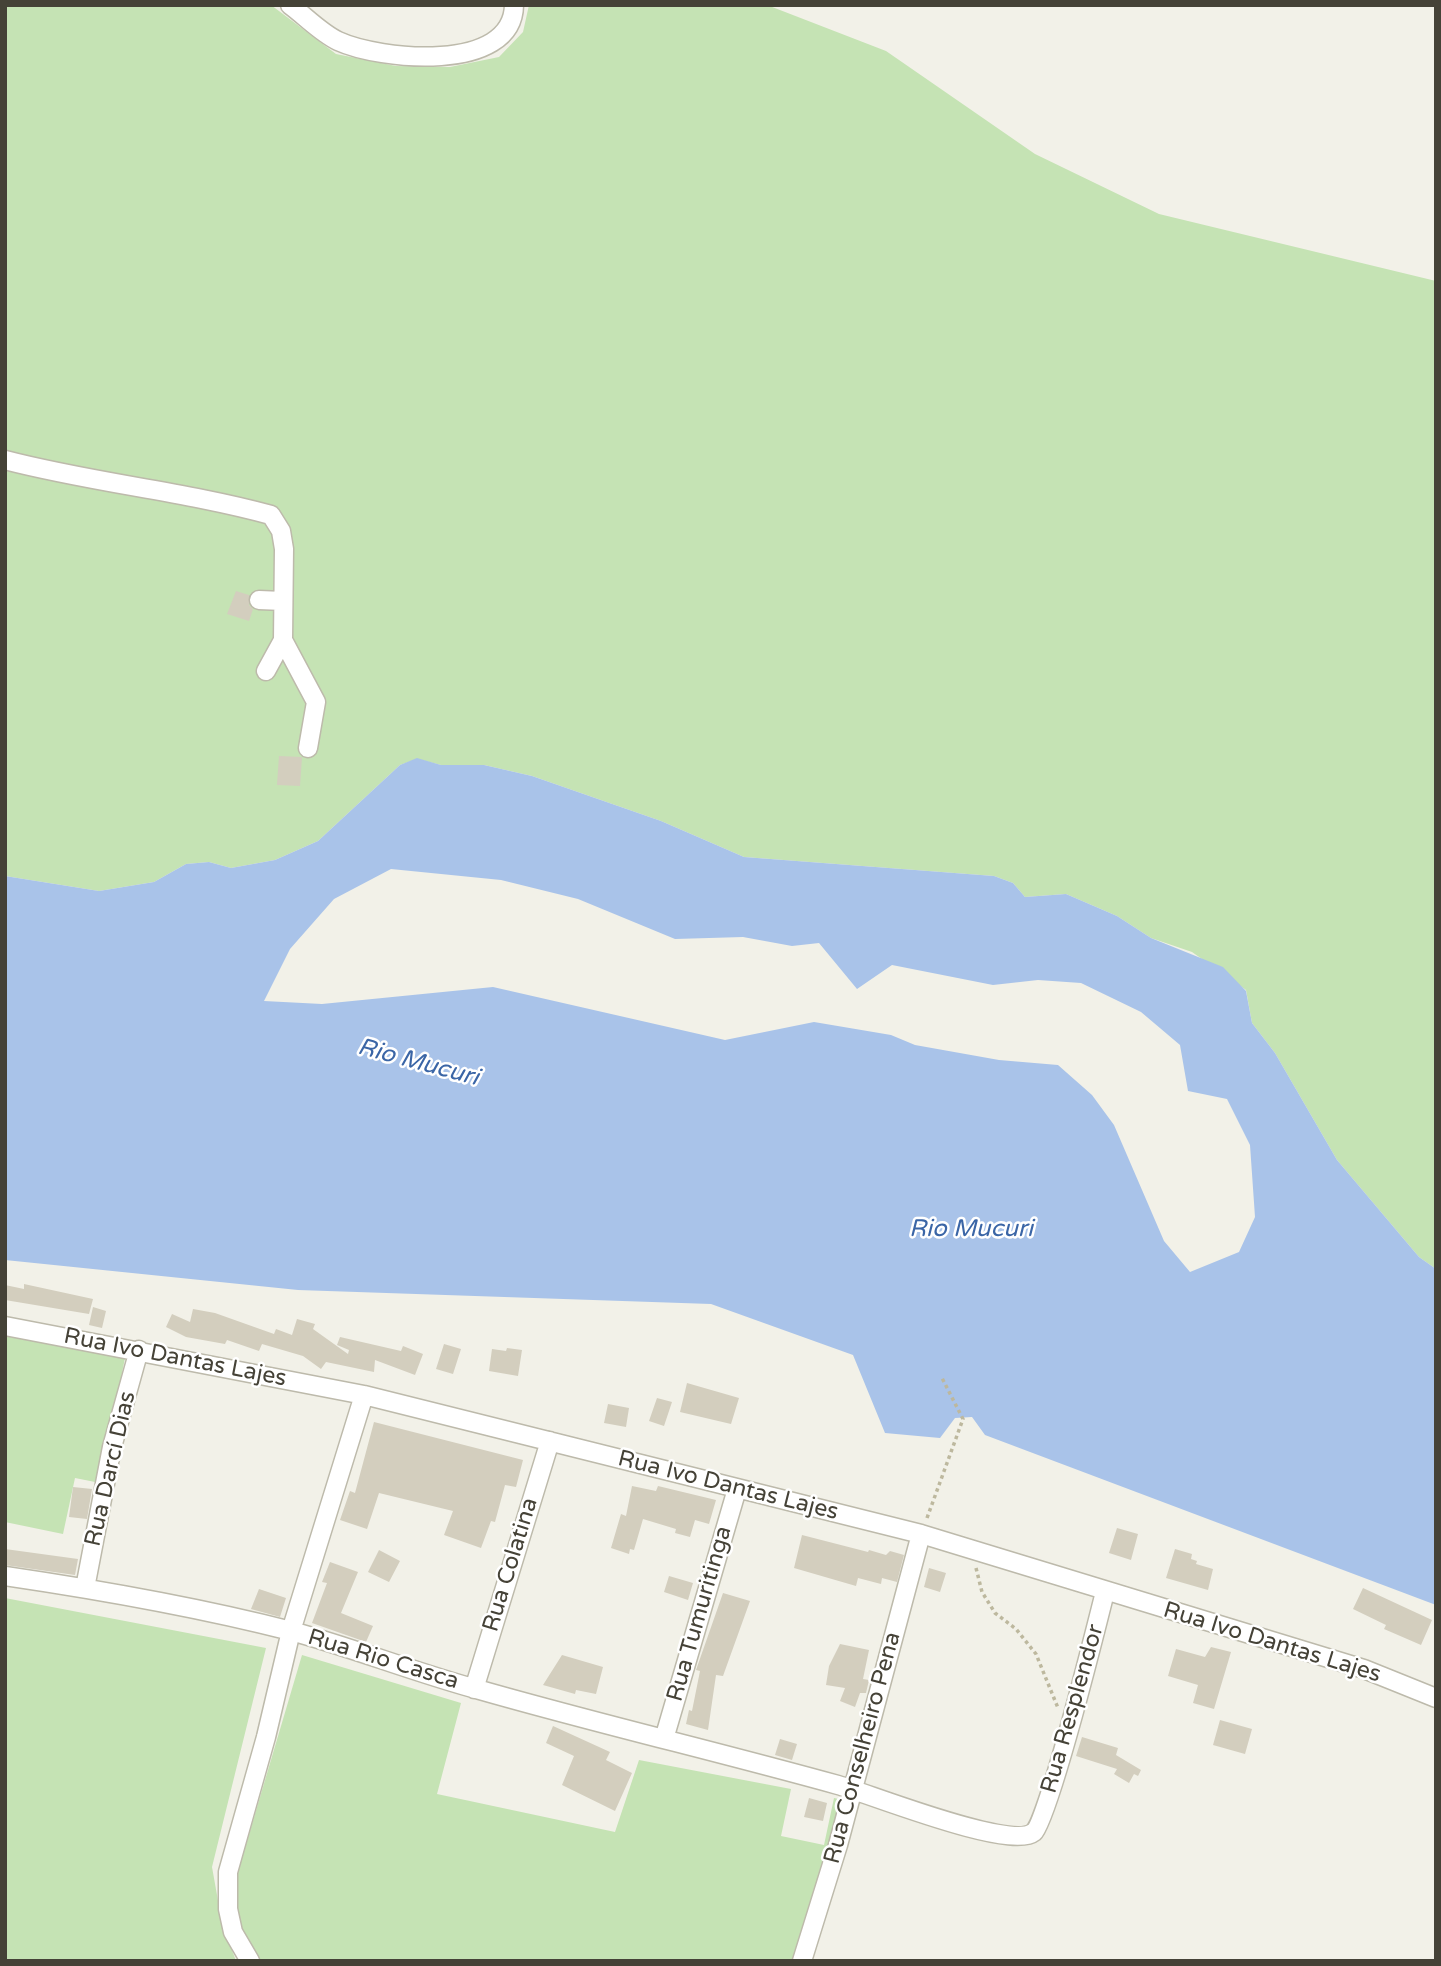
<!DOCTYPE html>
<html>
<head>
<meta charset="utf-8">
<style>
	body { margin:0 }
	#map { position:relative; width:1441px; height:1966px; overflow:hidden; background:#f2f1e8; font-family:"Varela Round",sans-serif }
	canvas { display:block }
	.frame { position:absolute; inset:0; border:7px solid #454237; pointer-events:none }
</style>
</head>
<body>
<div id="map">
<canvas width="1441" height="1966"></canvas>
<div class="frame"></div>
</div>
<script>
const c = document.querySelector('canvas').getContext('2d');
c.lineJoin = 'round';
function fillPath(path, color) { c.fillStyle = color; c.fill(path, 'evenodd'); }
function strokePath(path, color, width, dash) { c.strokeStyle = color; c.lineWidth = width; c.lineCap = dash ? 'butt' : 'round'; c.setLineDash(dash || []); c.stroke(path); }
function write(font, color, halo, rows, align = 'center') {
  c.font = font + ' "Varela Round",sans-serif'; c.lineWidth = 5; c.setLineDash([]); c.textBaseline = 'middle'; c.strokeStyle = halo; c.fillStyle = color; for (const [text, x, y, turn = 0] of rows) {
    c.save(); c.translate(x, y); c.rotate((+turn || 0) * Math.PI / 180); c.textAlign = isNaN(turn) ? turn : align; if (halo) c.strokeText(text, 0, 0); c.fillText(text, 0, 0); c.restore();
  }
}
fillPath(new Path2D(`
	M 5,5 L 271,5 L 336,54 L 396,66 L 450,67 L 499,57 L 523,32 L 529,5 L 767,5 L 886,51 L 1035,154 L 1159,214 L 1436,281 L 1436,1269 L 1419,1257 L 1337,1160 L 1275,1053 L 1252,1023 L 1246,990 L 1192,952 L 1151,938 L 1117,916 L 1066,894 L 1025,897 L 1013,883 L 994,876 L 744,857 L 661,821 L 532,776 L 484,765 L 441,765 L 417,759 L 400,765 L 318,841 L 275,860 L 231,868 L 209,862 L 186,864 L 154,882 L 99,891 L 5,876 Z
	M 5,1336 L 125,1358 L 100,1483 L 75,1478 L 63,1534 L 5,1522 Z
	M 5,1598 L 266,1648 L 212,1867 L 222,1923 L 236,1961 L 5,1961 Z
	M 302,1655 L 461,1703 L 437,1794 L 615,1832 L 639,1760 L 791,1789 L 781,1836 L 824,1845 L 834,1798 L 843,1800 L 794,1961 L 260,1961 L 238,1926 L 234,1885 Z`), '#c5e3b4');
fillPath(new Path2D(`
	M 417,758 L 441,765 L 484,765 L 532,776 L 661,821 L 744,857 L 994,876 L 1013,883 L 1025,897 L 1066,894 L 1117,916 L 1151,938 L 1223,967 L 1246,991 L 1252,1023 L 1275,1053 L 1337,1160 L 1419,1257 L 1436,1269 L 1436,1605 L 985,1435 L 972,1417 L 955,1418 L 940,1438 L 885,1433 L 853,1355 L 711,1304 L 298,1290 L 5,1260 L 5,876 L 99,891 L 154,882 L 186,864 L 209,862 L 231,868 L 275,860 L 318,841 L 400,765 ZM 391,869 L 501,880 L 578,899 L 675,939 L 743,937 L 792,946 L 819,943 L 857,989 L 892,965 L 993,985 L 1038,980 L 1081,983 L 1141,1012 L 1180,1045 L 1188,1091 L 1227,1099 L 1250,1145 L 1255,1217 L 1239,1252 L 1190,1272 L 1164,1241 L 1114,1125 L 1092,1095 L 1058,1065 L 999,1060 L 915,1045 L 891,1035 L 814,1022 L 725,1040 L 493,987 L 322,1004 L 264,1001 L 290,949 L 334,899 Z`), '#a9c3e9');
fillPath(new Path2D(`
	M 236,591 L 249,595 L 249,605 L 253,609 L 249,621 L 227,614 Z
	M 279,756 L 302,757 L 300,786 L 277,785 Z
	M 24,1284 L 93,1299 L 89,1314 L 5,1300 L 5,1285 L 24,1289 Z
	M 93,1307 L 106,1311 L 102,1328 L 89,1325 Z
	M 193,1309 L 215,1313 L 274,1334 L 276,1329 L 292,1335 L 297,1319 L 315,1324 L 313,1329 L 348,1354 L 349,1350 L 337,1345 L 340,1337 L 401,1351 L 403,1346 L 423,1354 L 415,1375 L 375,1360 L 374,1372 L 326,1362 L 321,1369 L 303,1356 L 262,1344 L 259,1351 L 227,1340 L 225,1344 L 186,1337 L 166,1327 L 172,1314 L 190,1322 Z
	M 444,1344 L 461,1349 L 453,1374 L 436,1369 Z
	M 507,1348 L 522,1350 L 518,1376 L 489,1371 L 492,1349 L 506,1351 Z
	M 687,1383 L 739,1398 L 731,1424 L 680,1412 Z
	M 657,1398 L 672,1402 L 664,1426 L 649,1421 Z
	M 608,1404 L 629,1408 L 626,1427 L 604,1423 Z
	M 374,1422 L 523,1460 L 516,1487 L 505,1485 L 495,1522 L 491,1521 L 481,1548 L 444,1535 L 453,1511 L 379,1493 L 367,1529 L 340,1520 L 350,1491 L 355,1493 Z
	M 632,1486 L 656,1491 L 658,1486 L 716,1500 L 709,1524 L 695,1520 L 690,1537 L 675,1533 L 676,1529 L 643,1519 L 634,1550 L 630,1549 L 629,1554 L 611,1548 L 621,1514 L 626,1516 Z
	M 73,1487 L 92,1489 L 87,1519 L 69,1517 Z
	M 1117,1528 L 1138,1534 L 1131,1560 L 1109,1553 Z
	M 802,1535 L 868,1552 L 869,1550 L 886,1555 L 890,1551 L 904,1555 L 897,1582 L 882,1578 L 881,1584 L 858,1578 L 856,1586 L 794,1568 Z
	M 5,1549 L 78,1559 L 75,1575 L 5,1565 Z
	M 1175,1549 L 1192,1554 L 1191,1559 L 1197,1561 L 1196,1564 L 1213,1569 L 1208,1590 L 1166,1578 Z
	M 379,1550 L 400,1561 L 389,1582 L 368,1572 Z
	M 330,1562 L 358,1572 L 341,1613 L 373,1626 L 366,1642 L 312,1623 L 327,1583 L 322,1582 Z
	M 929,1568 L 946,1573 L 940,1592 L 924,1587 Z
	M 669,1576 L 693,1583 L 688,1600 L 664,1592 Z
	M 1363,1588 L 1432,1620 L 1421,1645 L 1384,1629 L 1386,1625 L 1353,1609 Z
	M 259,1589 L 286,1598 L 280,1617 L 251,1609 Z
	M 723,1593 L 750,1601 L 723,1676 L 716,1675 L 708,1730 L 686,1724 L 689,1710 L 692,1711 L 700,1671 L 696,1670 Z
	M 840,1644 L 869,1650 L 863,1679 L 869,1680 L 866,1693 L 860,1693 L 855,1707 L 840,1701 L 845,1688 L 826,1685 L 829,1666 Z
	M 1211,1647 L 1231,1652 L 1214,1709 L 1193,1703 L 1198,1685 L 1168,1676 L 1176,1649 L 1205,1657 Z
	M 562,1655 L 603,1667 L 596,1694 L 576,1690 L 575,1694 L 543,1685 Z
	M 1220,1720 L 1252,1729 L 1245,1754 L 1213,1745 Z
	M 553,1726 L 610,1752 L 606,1760 L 632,1773 L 615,1811 L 562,1785 L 574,1756 L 546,1743 Z
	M 1082,1737 L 1118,1748 L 1116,1755 L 1141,1770 L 1138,1776 L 1134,1774 L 1129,1783 L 1114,1774 L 1117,1769 L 1076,1756 Z
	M 780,1739 L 797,1744 L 792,1760 L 775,1755 Z
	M 809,1798 L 827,1803 L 823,1821 L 804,1817 Z`), '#d3cebe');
const street = new Path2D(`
	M 290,5 C 305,16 321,33 338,41 C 379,60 513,74 514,5
	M 5,460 C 93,483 183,491 271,515 L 281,531 L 284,549 L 283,640 L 316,702 L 308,748
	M 259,600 L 283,601
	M 266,671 L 283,640
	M 5,1326 L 364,1395 L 921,1534 L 1364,1669 L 1436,1698
	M 5,1576 C 100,1590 197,1607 291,1631 C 354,1648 416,1673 480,1690 C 599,1724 719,1752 838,1785 C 870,1794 1011,1851 1034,1832 C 1048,1821 1097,1624 1105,1592
	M 85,1588 L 112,1447 L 139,1350
	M 474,1689 L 550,1441
	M 664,1739 L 737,1489
	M 250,1961 L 233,1932 L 228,1909 L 228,1872 L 266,1737 L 291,1631 L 364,1395
	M 802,1961 L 838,1845 L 921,1534`);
strokePath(street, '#bdbaab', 21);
strokePath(new Path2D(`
	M 927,1518 L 963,1419 L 942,1378
	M 976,1568 L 982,1592 L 995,1613 L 1016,1629 L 1036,1654 L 1058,1708`), '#bdb89e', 3.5, [3.5, 3.5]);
strokePath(street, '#fff', 18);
write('23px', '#454237', '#fff', [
	["Rua Ivo Dantas Lajes",175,1358,11],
	["Rua Darcí Dias",111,1469,-77],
	["Rua Ivo Dantas Lajes",728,1486,14],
	["Rua Colatina",511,1565,-73],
	["Rua Tumuritinga",700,1614,-74],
	["Rua Ivo Dantas Lajes",1272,1643,17],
	["Rua Rio Casca",383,1660,17],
	["Rua Resplendor",1073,1709,-74],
	["Rua Conselheiro Pena",863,1748,-75]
]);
write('italic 24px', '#3a65a6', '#fff', [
	["Rio Mucuri",418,1063,15],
	["Rio Mucuri",971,1230]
]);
</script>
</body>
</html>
